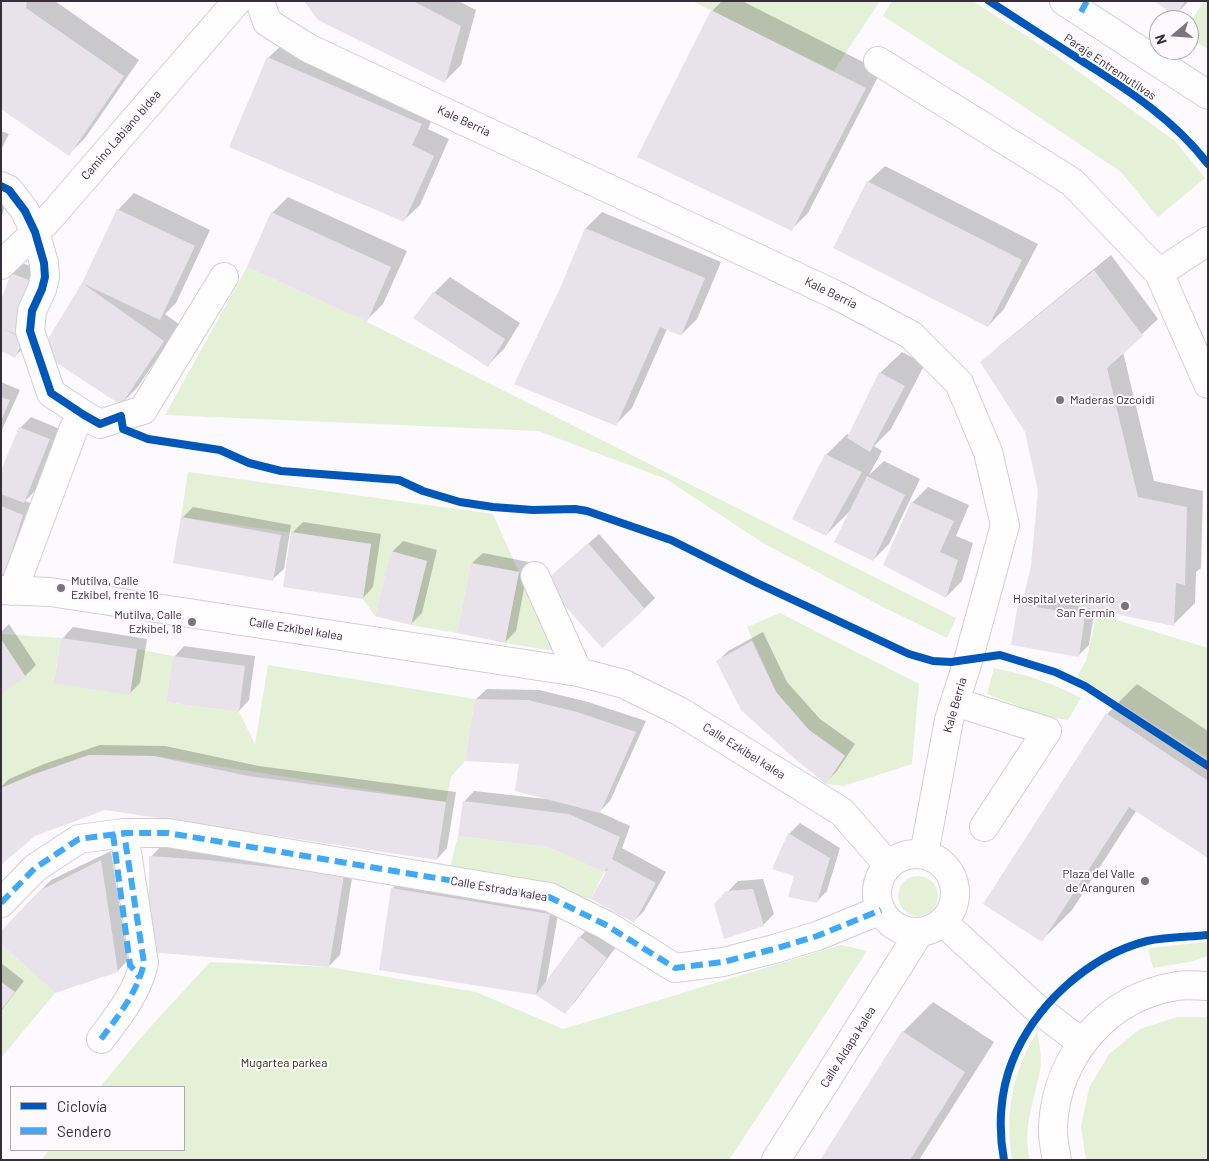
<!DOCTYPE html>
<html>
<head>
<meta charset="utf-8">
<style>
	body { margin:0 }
	#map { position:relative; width:1209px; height:1161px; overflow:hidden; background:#fcfafe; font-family:Barlow,sans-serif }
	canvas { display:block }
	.frame { position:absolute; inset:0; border:2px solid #362e3a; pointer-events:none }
	.legend { position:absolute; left:10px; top:1086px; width:175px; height:65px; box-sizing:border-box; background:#fdf9ff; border:1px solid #ada8b0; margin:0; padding:6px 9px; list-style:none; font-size:15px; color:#362e3a }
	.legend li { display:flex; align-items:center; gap:10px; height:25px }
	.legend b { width:25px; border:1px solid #ada8b0 }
	.north { position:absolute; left:1149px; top:10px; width:50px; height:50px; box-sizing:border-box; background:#fdf9ff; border:1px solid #ada8b0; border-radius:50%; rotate:252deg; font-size:14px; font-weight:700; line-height:20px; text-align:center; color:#362e3a }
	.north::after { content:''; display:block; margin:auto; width:18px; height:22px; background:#7b757f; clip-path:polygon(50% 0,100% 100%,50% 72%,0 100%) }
</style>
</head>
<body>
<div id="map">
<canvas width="1209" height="1161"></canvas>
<div class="frame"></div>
<ul class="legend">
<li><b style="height:6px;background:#0057b8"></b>Ciclovía</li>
<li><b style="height:6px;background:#3fa9f5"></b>Sendero</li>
</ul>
<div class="north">N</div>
</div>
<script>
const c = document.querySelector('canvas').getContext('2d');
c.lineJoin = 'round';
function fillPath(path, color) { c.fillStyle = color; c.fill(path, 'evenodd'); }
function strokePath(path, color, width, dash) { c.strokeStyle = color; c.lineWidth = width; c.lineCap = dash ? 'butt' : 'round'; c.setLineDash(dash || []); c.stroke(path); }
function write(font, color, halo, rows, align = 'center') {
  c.font = font + ' Barlow,sans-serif'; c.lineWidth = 4; c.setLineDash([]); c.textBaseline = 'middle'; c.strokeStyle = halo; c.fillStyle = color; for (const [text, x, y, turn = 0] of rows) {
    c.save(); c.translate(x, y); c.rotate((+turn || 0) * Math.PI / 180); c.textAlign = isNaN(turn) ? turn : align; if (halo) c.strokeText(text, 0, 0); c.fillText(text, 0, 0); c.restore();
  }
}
fillPath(new Path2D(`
	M 692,1 L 880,1 L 834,71 Z
	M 892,1 L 973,1 L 1058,57 L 1175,141 L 1205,178 L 1158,217 L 1121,172 L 1003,93 L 883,16 Z
	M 1204,1 L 1208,1 L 1208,49 L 1189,38 L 1189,24 Z
	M 247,267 L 367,322 L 956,618 L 947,638 L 883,607 L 763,543 L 666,479 L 538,431 L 165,415 Z
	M 188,472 L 493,514 L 554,651 L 505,643 L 519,572 L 471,563 L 457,633 L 411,625 L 427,561 L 391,552 L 375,616 L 363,599 L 371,544 L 181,517 Z
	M 780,613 L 919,684 L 912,764 L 844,786 L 826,784 L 845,755 L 809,730 L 776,692 L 747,627 Z
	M 1097,614 L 1208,648 L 1208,758 L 1077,676 L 1086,661 Z
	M 1,634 L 61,638 L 54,683 L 137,649 L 173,656 L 166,702 L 239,712 L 255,744 L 268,665 L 475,699 L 465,761 L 451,777 L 446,802 L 154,756 L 88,755 L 33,775 L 1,788 Z
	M 994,668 C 1028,675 1050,682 1081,698 L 1068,720 L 1047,717 L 987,694 Z
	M 458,836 L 548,847 L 604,872 L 591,899 L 450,868 Z
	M898 896a20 20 0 1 1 40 0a20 20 0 1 1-40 0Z
	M 1208,942 L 1208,956 L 1189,962 L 1153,968 L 1148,948 Z
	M 1,944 L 55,993 L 1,1058 L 1,1010 L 15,992 L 1,982 Z
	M 841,945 L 867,951 L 729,1160 L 41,1160 L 49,1150 L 184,1150 L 184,1087 L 100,1087 L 143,1035 L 210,962 L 329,967 L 476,992 L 563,1029 Z
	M 1177,1017 L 1208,1017 L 1208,1160 L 1086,1160 L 1081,1127 L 1089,1088 L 1109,1054 L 1140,1029 Z
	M 1037,1032 C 1040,1045 1042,1058 1040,1071 C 1034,1101 1022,1129 1030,1160 L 1012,1160 C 1005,1112 1012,1073 1037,1032 Z`), '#e5f1d6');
fillPath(new Path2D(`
	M 1,1 L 55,1 L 139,60 L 85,138 L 69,154 Z
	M 306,1 L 458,1 L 476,10 L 461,65 L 445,81 Z
	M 722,1 L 742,1 L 881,71 L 808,213 L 792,229 L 638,157 L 713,10 Z
	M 1156,1 L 1189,1 L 1176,14 Z
	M 285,42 L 437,107 L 428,129 L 449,139 L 420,205 L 403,221 L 230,147 L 268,58 Z
	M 1,131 L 9,134 L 1,150 Z
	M 885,166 L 1038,244 L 1004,309 L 988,326 L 835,247 L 868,182 Z
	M 134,193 L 210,230 L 176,303 L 165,314 L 180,325 L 137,388 L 121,404 L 83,284 L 118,210 Z
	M 288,197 L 407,251 L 383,304 L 367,320 L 272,213 Z
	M 1,203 L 5,204 L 1,220 Z
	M 602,212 L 721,262 L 697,319 L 681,335 L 667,329 L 632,408 L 616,424 L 562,286 L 586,228 Z
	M 1111,255 L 1158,319 L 1123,352 L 1154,481 L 1203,491 L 1201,568 L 1196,572 L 1195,603 L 1174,624 L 1095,608 L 1089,645 L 1078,656 L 1020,605 L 1029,595 L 1039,491 L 1026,431 L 982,363 L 998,347 Z
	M 22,263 L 44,271 L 26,346 L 15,356 L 1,331 L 12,274 Z
	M 450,277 L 520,323 L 504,349 L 488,365 L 434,293 Z
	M 902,352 L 925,364 L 891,429 L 874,446 L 882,451 L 869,475 L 884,461 L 920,479 L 889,544 L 873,560 L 852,509 L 826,535 L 826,455 L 847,434 L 850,435 L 880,373 Z
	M 1,382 L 20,390 L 1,432 Z
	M 31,417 L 60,429 L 35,491 L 25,501 L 33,504 L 13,568 L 1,579 L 1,475 L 20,428 Z
	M 928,487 L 969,505 L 956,536 L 973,543 L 962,581 L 946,597 L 912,503 Z
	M 193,507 L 291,525 L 284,569 L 273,579 L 182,518 Z
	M 303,522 L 381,534 L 373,587 L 363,598 L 292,533 Z
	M 599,534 L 655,598 L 644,609 L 546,582 Z
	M 403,541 L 437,550 L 422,613 L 411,624 L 392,552 Z
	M 483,553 L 529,562 L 516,631 L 505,642 L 472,563 Z
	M 9,624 L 36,665 L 25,676 L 1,692 L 1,632 Z
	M 73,627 L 147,639 L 140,683 L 129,694 L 56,682 L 63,638 Z
	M 763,632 L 787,682 L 820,719 L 855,744 L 837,771 L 826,782 L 718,661 L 728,651 Z
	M 184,646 L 255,656 L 249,700 L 239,711 L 174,657 Z
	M 1137,684 L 1208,731 L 1208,857 L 1136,811 L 1072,910 L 1042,940 L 1107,714 Z
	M 487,689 L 539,690 L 588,702 L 646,721 L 610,801 L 599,812 L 630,826 L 622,848 L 666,872 L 644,911 L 634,921 L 607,872 L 548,845 L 464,802 L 474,791 L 546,799 L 476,699 Z
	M 100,745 L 165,746 L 259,766 L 456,792 L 447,848 L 437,859 L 105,808 L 34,835 L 1,864 L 1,787 L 9,779 L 44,764 Z
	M 800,823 L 840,848 L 827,891 L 816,902 L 795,876 L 789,834 Z
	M 161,846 L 354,865 L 340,955 L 329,966 L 151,857 Z
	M 111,851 L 128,960 L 118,971 L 40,891 L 51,880 Z
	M 402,878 L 560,903 L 546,983 L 580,937 L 590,926 L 616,947 L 575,1002 L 565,1012 L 536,994 L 380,969 L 392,889 Z
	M 763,879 L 774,914 L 763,925 L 716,904 L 738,881 Z
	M 1,963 L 24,981 L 1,1011 Z
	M 933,1002 L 994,1042 L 919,1160 L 822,1160 L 903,1032 Z`), '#0003');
fillPath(new Path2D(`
	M 1,1 L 27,1 L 26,8 L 124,76 L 69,156 L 1,109 Z
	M 304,1 L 413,1 L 461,26 L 445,83 L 318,20 Z
	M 1154,1 L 1185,1 L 1176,16 Z
	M 711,10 L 866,88 L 792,231 L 637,157 Z
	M 267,57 L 422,124 L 412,145 L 434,156 L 404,222 L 229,147 Z
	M 867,181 L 1022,260 L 988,327 L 833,248 Z
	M 117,209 L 195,246 L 160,320 L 82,283 Z
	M 271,212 L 391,267 L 367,322 L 247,267 Z
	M 585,228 L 705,278 L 681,336 L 660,327 L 616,426 L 514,384 L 561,286 Z
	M 1094,270 L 1143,336 L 1107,368 L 1138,497 L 1187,507 L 1185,585 L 1176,583 L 1174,626 L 1024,595 L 1031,566 L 1038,491 L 1025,432 L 980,362 Z
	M 11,273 L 34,282 L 16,334 L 3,329 L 24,339 L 15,358 L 1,351 L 1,300 Z
	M 82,283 L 164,341 L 121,405 L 40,352 Z
	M 433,292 L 505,339 L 488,367 L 413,318 Z
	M 879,372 L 905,386 L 870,452 L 847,438 Z
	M 1,397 L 10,400 L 1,421 Z
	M 19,427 L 50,439 L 24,503 L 1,494 L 1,471 Z
	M 825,454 L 862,472 L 826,536 L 792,519 Z
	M 867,476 L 905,495 L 873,561 L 834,542 Z
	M 911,502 L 954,521 L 940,552 L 958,560 L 946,598 L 883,565 Z
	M 1,506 L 23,515 L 2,583 L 1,583 Z
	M 181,517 L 281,535 L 273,581 L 173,563 Z
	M 291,532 L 371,544 L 363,599 L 283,587 Z
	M 588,543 L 645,609 L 602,648 L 544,582 Z
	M 391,551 L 427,561 L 411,625 L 375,616 Z
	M 471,563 L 519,572 L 505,643 L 457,633 Z
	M 1018,604 L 1085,615 L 1079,657 L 1011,645 Z
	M 61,638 L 137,649 L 130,695 L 54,683 Z
	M 1,639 L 26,677 L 1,694 Z
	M 752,641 L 776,692 L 809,730 L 845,756 L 826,784 L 795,759 L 741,710 L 716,661 Z
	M 173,656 L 245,666 L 239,712 L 166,702 Z
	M 475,699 L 528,700 L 577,712 L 636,732 L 600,813 L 515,791 L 519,764 L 465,761 Z
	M 1106,713 L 1208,781 L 1208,858 L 1129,807 L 1042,942 L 983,904 Z
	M 89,755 L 154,756 L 248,776 L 446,802 L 437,860 L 105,810 L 35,836 L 1,865 L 1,788 L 32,775 Z
	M 463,801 L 569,814 L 620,837 L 612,859 L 656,883 L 634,923 L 591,899 L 609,866 L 604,872 L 548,847 L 458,836 Z
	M 788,833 L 830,858 L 817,903 L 788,897 L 794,876 L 772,869 Z
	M 149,856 L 207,860 L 344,875 L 329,967 L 149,952 Z
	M 101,860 L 118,972 L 55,993 L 1,944 L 1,931 L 39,891 Z
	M 391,888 L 550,914 L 536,995 L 579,936 L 607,958 L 565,1014 L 536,995 L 379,970 Z
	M 753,889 L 764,926 L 724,939 L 714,904 L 726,891 Z
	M 1,982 L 15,992 L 1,1010 Z
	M 902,1031 L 965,1072 L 910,1160 L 820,1160 Z`), '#e8e2eb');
const street = new Path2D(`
	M 878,61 L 1072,182 L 1159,273 L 1208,384
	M 1,186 L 9,190 L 25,211 L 35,232 L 44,263 L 45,277 L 42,289 L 32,311 L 30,331 L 51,393 L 84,415 L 100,424 L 143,410 L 224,277
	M 1159,273 L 1208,241
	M 535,576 L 578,672
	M 13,591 L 74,428 L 84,415
	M 955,702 L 1047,731 L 984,827
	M 1,903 L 35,868 L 79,839 L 124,833 L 168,833 L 549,897 L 606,925 L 675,968 L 723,962 L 774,949 L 817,936 L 881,910
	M 101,1039 C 119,1015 137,993 144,963 L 124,833
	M 776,1160 L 919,933`);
const secondary = new Path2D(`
	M 260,1 L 267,22 L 308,48 L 836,295 L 911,335 L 959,383 L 988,452 L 1005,525 L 968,661 L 949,720 L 924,854
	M 1064,1 L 1208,95
	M 1,265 L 48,220 L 237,1
	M 1,590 L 50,592 L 578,672 L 624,684 L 679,711 L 842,812 L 888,865
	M877 893a39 39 0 1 1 78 0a39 39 0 1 1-78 0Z
	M 943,922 L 1035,1007 L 1081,1042
	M 1057,1160 C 1055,1149 1052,1136 1053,1126 C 1057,1055 1107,997 1177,986 C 1187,984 1198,986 1208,986`);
strokePath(street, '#d3ced5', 30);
strokePath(secondary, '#d3ced5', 30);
strokePath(street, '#fffeff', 28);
strokePath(secondary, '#fffeff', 28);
strokePath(new Path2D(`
	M 1081,12 L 1087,1
	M 113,834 L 130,965 L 140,978
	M 1,903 L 35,868 L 79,839 L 124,833 L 168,833 L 549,897 L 606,925 L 675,968 L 723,962 L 774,949 L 817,936 L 881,910
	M 101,1039 C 119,1015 137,993 144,963 L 124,833`), '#3fa9f5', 6, [12, 6]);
strokePath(new Path2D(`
	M 989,1 C 1021,22 1053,42 1085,63 C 1130,91 1175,121 1208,164
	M 1,186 L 9,190 L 25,211 L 35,232 L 44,263 L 45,277 L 42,289 L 32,311 L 30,331 L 51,393 L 84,415 L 100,424 L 121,416 L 123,429 L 148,439 L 220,450 L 249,463 L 281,471 L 399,480 L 423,491 L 460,502 L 493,507 L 533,510 L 575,509 L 587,511 L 671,540 L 757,583 L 909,654 L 933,661 L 951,662 L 1000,655 L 1055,672 L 1085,686 L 1208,766
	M 1004,1160 C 998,1128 1000,1092 1012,1062 C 1034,1006 1088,956 1147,941 C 1167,937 1188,937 1208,935`), '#0057b8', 8);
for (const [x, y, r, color] of [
	[1060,400,5,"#7b757f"],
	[61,588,5,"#7b757f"],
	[1125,606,5,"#7b757f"],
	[192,622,5,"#7b757f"],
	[1145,881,5,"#7b757f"]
]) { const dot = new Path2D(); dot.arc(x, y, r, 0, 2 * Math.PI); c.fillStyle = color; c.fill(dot); strokePath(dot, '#fdf9ff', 2); }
write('12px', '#362e3a', '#fdf9ff', [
	["Paraje Entremutilvas",1110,67,34],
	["Kale Berria",464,121,25],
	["Camino Labiano bidea",121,135,-49],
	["Kale Berria",831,293,26],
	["Calle Ezkibel kalea",296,629,9],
	["Kale Berria",955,705,-74],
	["Calle Ezkibel kalea",744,751,32],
	["Calle Estrada kalea",499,889,10],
	["Calle Aldapa kalea",848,1047,-58]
]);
write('12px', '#362e3a', '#fdf9ff', [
	["Maderas Ozcoidi",1070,400,"left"],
	["Mutilva, Calle",71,581,"left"],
	["Ezkibel, frente 16",71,595,"left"],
	["Hospital veterinario",1115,599],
	["San Fermin",1115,613],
	["Mutilva, Calle",182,615],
	["Ezkibel, 18",182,629],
	["Plaza del Valle",1135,874],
	["de Aranguren",1135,888]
], 'right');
write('12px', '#213100', '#fdf9ff', [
	["Mugartea parkea",284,1063]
]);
</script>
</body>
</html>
